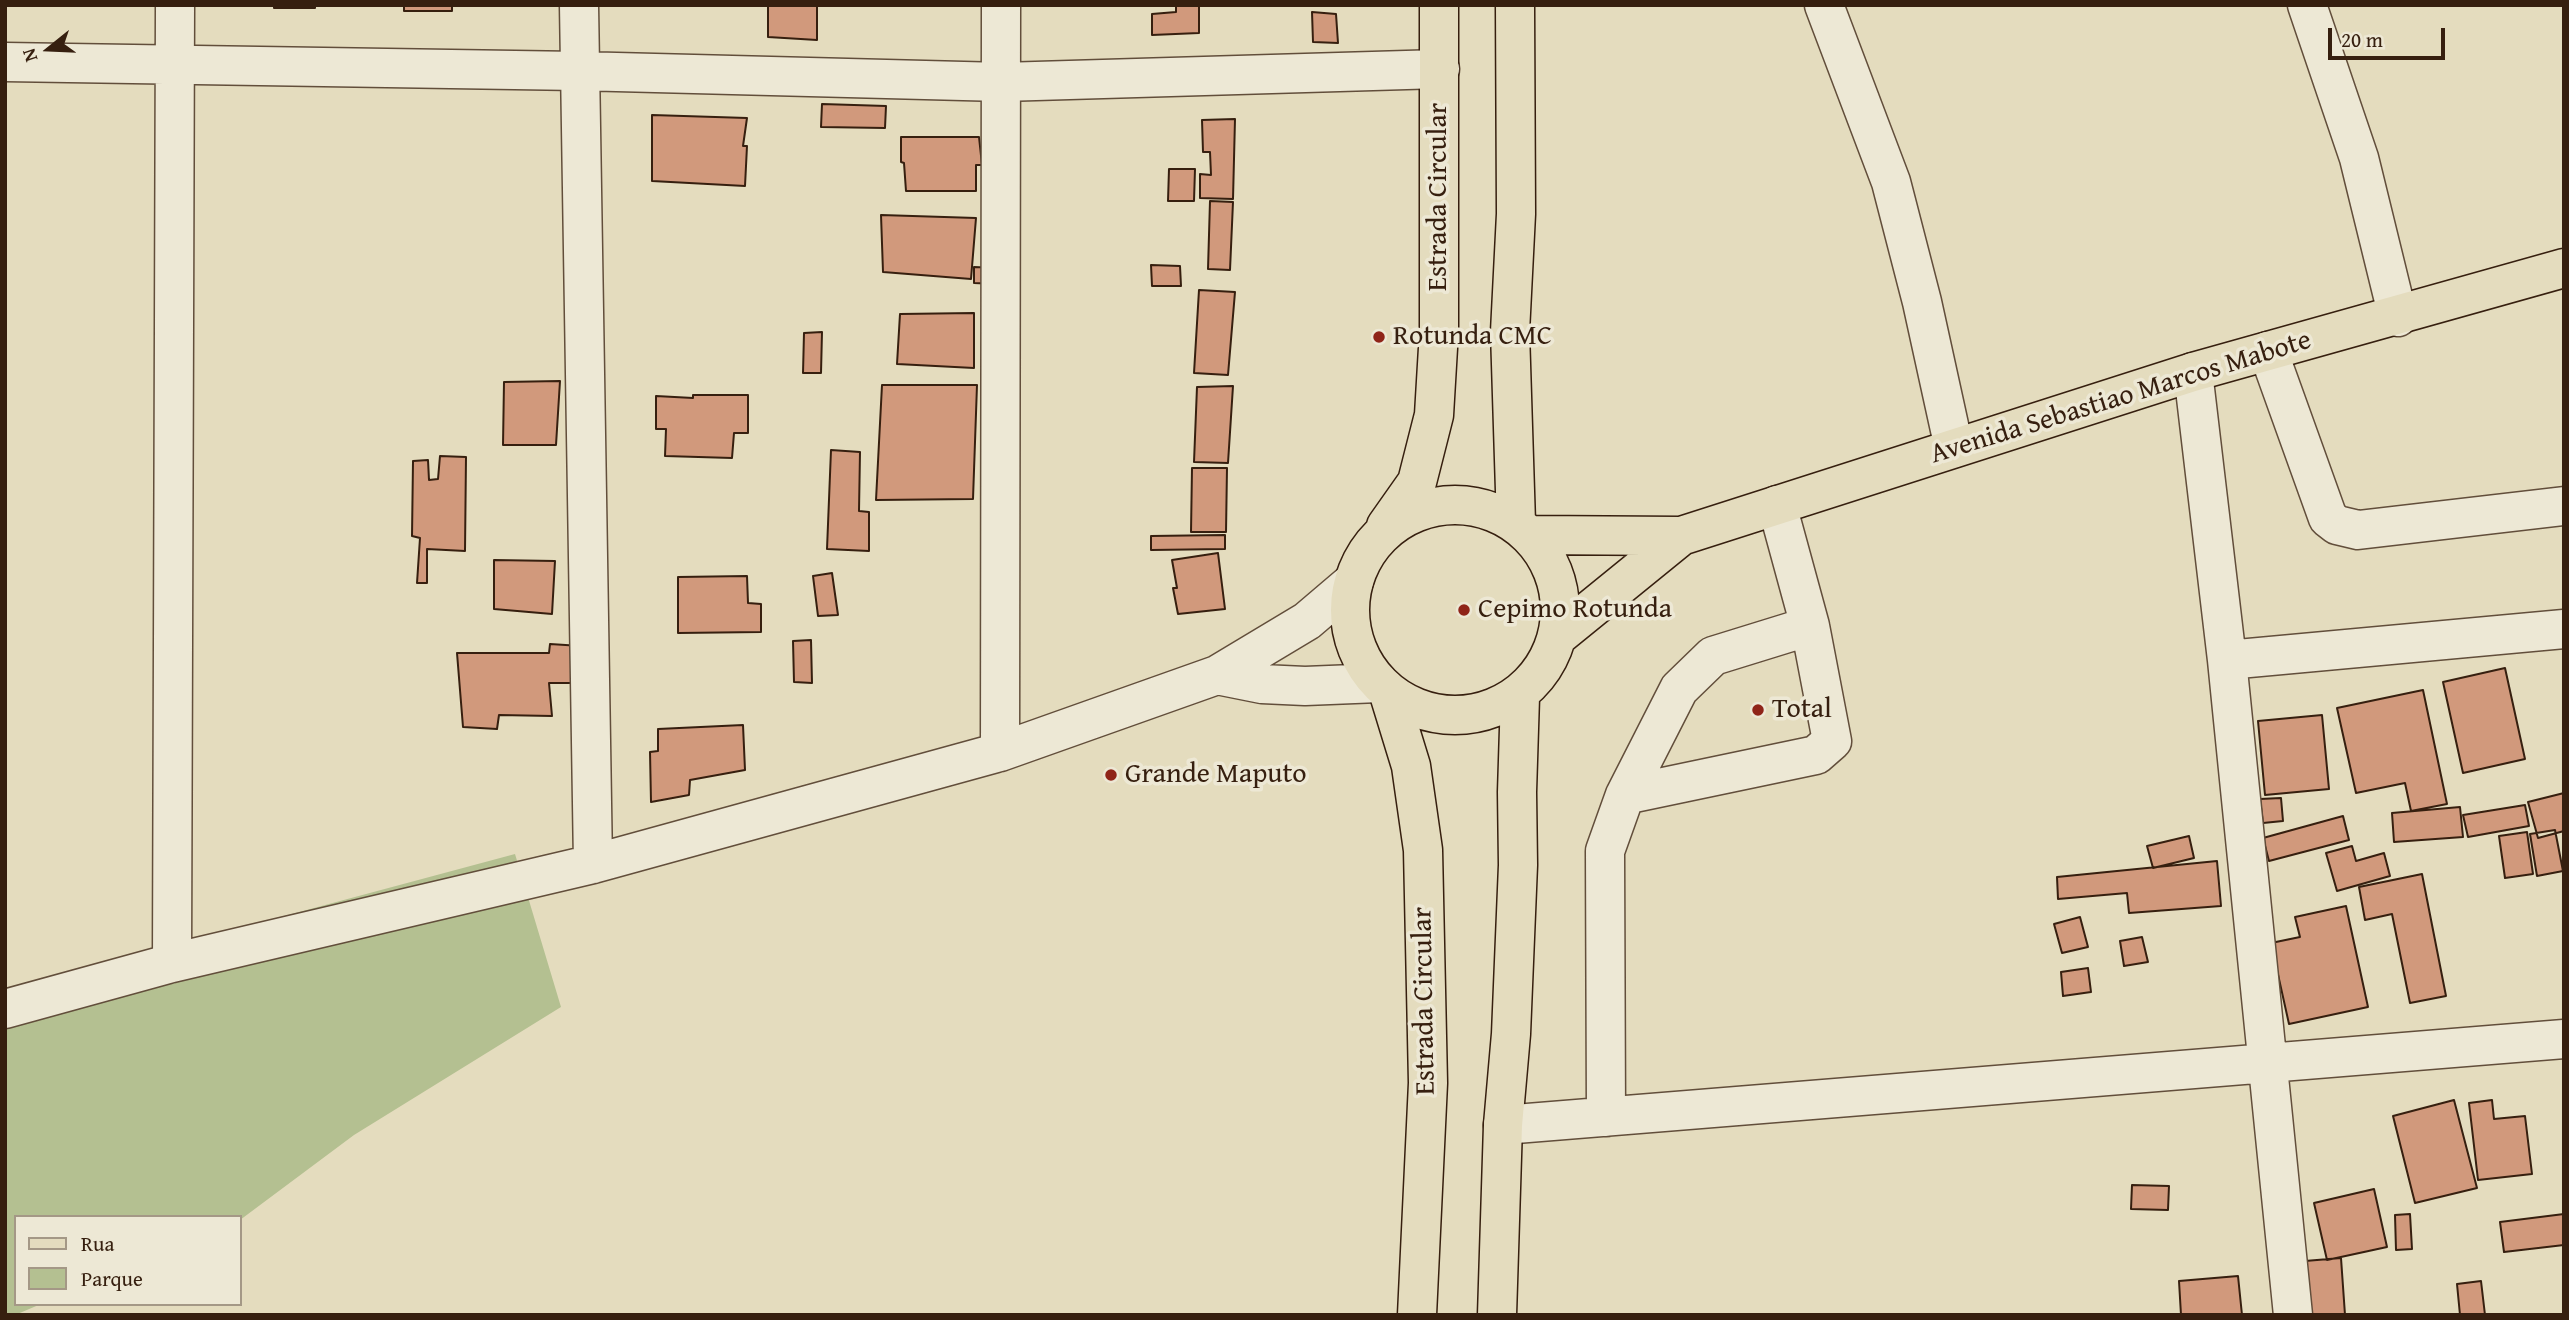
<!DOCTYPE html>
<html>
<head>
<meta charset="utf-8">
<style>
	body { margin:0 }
	#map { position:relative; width:2569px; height:1320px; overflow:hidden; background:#e4dcbe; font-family:"Gentium Book Plus",serif }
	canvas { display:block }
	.frame { position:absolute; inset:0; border:7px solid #361f0f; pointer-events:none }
	.legend { position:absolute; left:14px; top:1215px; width:228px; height:91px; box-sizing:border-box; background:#ede8d5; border:2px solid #a49886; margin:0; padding:9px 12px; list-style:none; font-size:21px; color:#361f0f }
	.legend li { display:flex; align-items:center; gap:14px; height:35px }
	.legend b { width:35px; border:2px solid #a49886 }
	.north { position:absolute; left:14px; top:14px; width:70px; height:70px; -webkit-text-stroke:5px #ede8d5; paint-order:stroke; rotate:252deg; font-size:19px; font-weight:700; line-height:28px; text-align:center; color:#361f0f }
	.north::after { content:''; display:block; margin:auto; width:24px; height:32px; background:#361f0f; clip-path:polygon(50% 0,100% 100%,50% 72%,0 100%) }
	.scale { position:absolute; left:2328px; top:28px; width:117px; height:32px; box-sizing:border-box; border:4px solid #361f0f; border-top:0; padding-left:9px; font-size:21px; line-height:24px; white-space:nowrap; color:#361f0f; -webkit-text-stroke:5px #ede8d5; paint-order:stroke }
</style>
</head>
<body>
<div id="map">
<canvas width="2569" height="1320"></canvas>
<div class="frame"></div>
<ul class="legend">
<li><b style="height:9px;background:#e4dcbe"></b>Rua</li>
<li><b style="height:19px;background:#b4c091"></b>Parque</li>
</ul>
<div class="north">N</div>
<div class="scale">20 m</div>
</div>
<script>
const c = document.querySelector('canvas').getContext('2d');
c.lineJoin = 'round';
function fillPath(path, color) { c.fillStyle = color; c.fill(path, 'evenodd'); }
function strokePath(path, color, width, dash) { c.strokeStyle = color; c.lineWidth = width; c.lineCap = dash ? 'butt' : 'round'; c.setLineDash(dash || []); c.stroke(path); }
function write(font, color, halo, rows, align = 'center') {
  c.font = font + ' "Gentium Book Plus",serif'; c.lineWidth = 7; c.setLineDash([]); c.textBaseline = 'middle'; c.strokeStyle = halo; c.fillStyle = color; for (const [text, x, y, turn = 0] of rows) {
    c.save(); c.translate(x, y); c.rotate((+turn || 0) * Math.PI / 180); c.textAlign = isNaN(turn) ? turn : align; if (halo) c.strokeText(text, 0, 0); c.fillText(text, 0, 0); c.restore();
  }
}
fillPath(new Path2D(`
	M 515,854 L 561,1007 L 354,1135 L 240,1220 L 240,1217 L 16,1217 L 16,1304 L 41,1304 L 15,1315 L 5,1315 L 5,991 Z`), '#b4c091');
const building = new Path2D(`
	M 274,5 L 315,5 L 315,8 L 274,8 Z
	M 404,5 L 452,5 L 452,11 L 404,11 Z
	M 768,5 L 817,5 L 817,40 L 768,37 Z
	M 1176,5 L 1199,5 L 1199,33 L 1152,35 L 1152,14 L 1176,12 Z
	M 1312,12 L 1336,14 L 1338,43 L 1313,42 Z
	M 822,104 L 886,106 L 885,128 L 821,127 Z
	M 652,115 L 747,118 L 743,146 L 747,146 L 745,186 L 652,181 Z
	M 1235,119 L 1233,199 L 1200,198 L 1200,174 L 1211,175 L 1210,152 L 1203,152 L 1202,120 Z
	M 901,137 L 979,137 L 982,165 L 976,165 L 976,191 L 906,191 L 904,163 L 901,162 Z
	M 1169,169 L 1195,169 L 1194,201 L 1168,201 Z
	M 1210,201 L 1233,202 L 1230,270 L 1208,269 Z
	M 881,215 L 976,218 L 971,279 L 883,272 Z
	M 1151,265 L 1180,266 L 1181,286 L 1152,286 Z
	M 974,267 L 997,268 L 996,284 L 974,283 Z
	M 1199,290 L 1235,292 L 1228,375 L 1194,373 Z
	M 974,313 L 974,368 L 897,364 L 900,314 Z
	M 822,332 L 821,373 L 803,373 L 804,333 Z
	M 560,381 L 556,445 L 503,445 L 504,382 Z
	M 882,385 L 977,385 L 973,499 L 876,500 Z
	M 1233,386 L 1228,463 L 1194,462 L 1197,387 Z
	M 693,395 L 748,395 L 748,433 L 734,433 L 732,458 L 665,456 L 666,429 L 656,429 L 656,396 L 693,398 Z
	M 831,450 L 860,452 L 859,511 L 869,512 L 869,551 L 827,549 Z
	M 440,456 L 466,457 L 465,551 L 427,549 L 427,583 L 417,583 L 420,538 L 412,536 L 413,461 L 428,460 L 429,480 L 438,479 Z
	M 1192,468 L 1227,468 L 1226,532 L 1191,532 Z
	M 1225,535 L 1225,549 L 1151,550 L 1151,536 Z
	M 1218,553 L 1225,609 L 1178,614 L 1173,588 L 1177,588 L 1172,560 Z
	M 494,560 L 555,561 L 552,614 L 494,609 Z
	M 832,573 L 838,615 L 818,616 L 813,576 Z
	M 747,576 L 748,603 L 761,604 L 761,632 L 678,633 L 678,577 Z
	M 811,640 L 812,683 L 794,682 L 793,641 Z
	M 550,644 L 581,646 L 580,683 L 549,683 L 552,716 L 499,715 L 497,729 L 463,727 L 457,653 L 549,653 Z
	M 2505,668 L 2525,759 L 2463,773 L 2443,682 Z
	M 2423,690 L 2447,804 L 2411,811 L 2405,783 L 2356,793 L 2337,708 Z
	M 2322,715 L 2329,789 L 2265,795 L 2258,721 Z
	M 743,725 L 745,770 L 690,780 L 689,795 L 651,802 L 650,752 L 658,751 L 658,729 Z
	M 2564,793 L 2564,831 L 2538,838 L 2528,802 Z
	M 2281,798 L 2283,821 L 2263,823 L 2260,799 Z
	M 2525,805 L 2529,826 L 2468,837 L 2463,815 Z
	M 2460,807 L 2463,837 L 2394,842 L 2392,813 Z
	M 2343,816 L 2349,840 L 2269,861 L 2263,838 Z
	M 2555,830 L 2563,871 L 2537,876 L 2530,834 Z
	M 2527,832 L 2533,874 L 2505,878 L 2499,836 Z
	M 2189,836 L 2194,858 L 2153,868 L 2147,846 Z
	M 2352,846 L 2356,861 L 2384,853 L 2390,876 L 2337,891 L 2326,853 Z
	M 2217,861 L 2221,906 L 2129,913 L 2127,893 L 2058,899 L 2057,877 Z
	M 2422,874 L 2446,996 L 2410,1003 L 2392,914 L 2365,920 L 2359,887 Z
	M 2346,906 L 2368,1007 L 2289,1024 L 2271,943 L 2300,937 L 2295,917 Z
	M 2080,917 L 2088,947 L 2062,953 L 2054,924 Z
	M 2142,937 L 2148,962 L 2124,966 L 2120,941 Z
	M 2088,968 L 2091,992 L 2063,996 L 2061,972 Z
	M 2454,1100 L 2477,1188 L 2415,1203 L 2393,1116 Z
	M 2492,1100 L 2494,1119 L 2525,1116 L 2532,1174 L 2478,1180 L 2469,1103 Z
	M 2132,1185 L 2169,1186 L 2168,1210 L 2131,1209 Z
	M 2374,1189 L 2387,1247 L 2327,1260 L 2314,1203 Z
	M 2410,1214 L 2412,1249 L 2396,1250 L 2395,1215 Z
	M 2564,1214 L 2564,1245 L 2504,1252 L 2500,1222 Z
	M 2341,1258 L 2345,1315 L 2310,1315 L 2305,1261 Z
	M 2238,1276 L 2242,1315 L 2181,1315 L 2179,1281 Z
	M 2481,1281 L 2485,1315 L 2460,1315 L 2457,1284 Z`);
fillPath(building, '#d1997c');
strokePath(building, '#361f0f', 2);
const minor = new Path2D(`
	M 579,5 L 593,864
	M 1824,5 L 1891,182 L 1922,302 L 1954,448
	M 2307,5 L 2359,158 L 2398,317
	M 5,62 L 578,71 L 1002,82 L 1440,69
	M 2268,351 L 2328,518 L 2337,525 L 2358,530 L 2564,506
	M 2193,372 L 2227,660 L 2293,1315
	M 2227,660 L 2564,629
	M 1217,675 L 1262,684 L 1305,686 L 1379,683
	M 1000,752 L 1001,5
	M 1625,795 L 1816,755 L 1832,741 L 1810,626
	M 172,963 L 175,5
	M 5,1009 L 172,963 L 593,864 L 1000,752 L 1217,675 L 1307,621 L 1354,581
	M 1606,1117 L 1605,851 L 1625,795 L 1679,689 L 1713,656 L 1810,626 L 1777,505
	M 1503,1125 L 2564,1039`);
const major = new Path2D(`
	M 1515,5 L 1516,214 L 1510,332 L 1516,523
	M1350 610a105 105 0 1 1 210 0a105 105 0 1 1-210 0Z
	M 1386,526 L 1417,482 L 1434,415 L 1439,331 L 1439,5
	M 1530,535 L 1681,536 L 2193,372 L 2564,268
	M 1558,636 L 1681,536
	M 1388,691 L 1411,766 L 1423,850 L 1428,1083 L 1417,1315
	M 1497,1315 L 1503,1125 L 1511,1034 L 1518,865 L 1517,792 L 1520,697`);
strokePath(minor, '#624e3b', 41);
strokePath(major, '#361f0f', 41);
strokePath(minor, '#ede8d5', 38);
strokePath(major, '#e4dcbe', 38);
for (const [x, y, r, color] of [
	[1379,337,7,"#8f2418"],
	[1464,610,7,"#8f2418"],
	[1758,710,7,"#8f2418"],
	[1111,775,7,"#8f2418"]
]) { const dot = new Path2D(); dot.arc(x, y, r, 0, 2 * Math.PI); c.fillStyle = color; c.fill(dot); strokePath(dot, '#ede8d5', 2.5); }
write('28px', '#361f0f', '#ede8d5', [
	["Estrada Circular",1439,197,-90],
	["Avenida Sebastiao Marcos Mabote",2121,398,-17],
	["Estrada Circular",1425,1001,-91]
]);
write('28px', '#361f0f', '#ede8d5', [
	["Rotunda CMC",1393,337],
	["Cepimo Rotunda",1478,610],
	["Total",1772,710],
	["Grande Maputo",1125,775]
], 'left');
</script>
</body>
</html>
